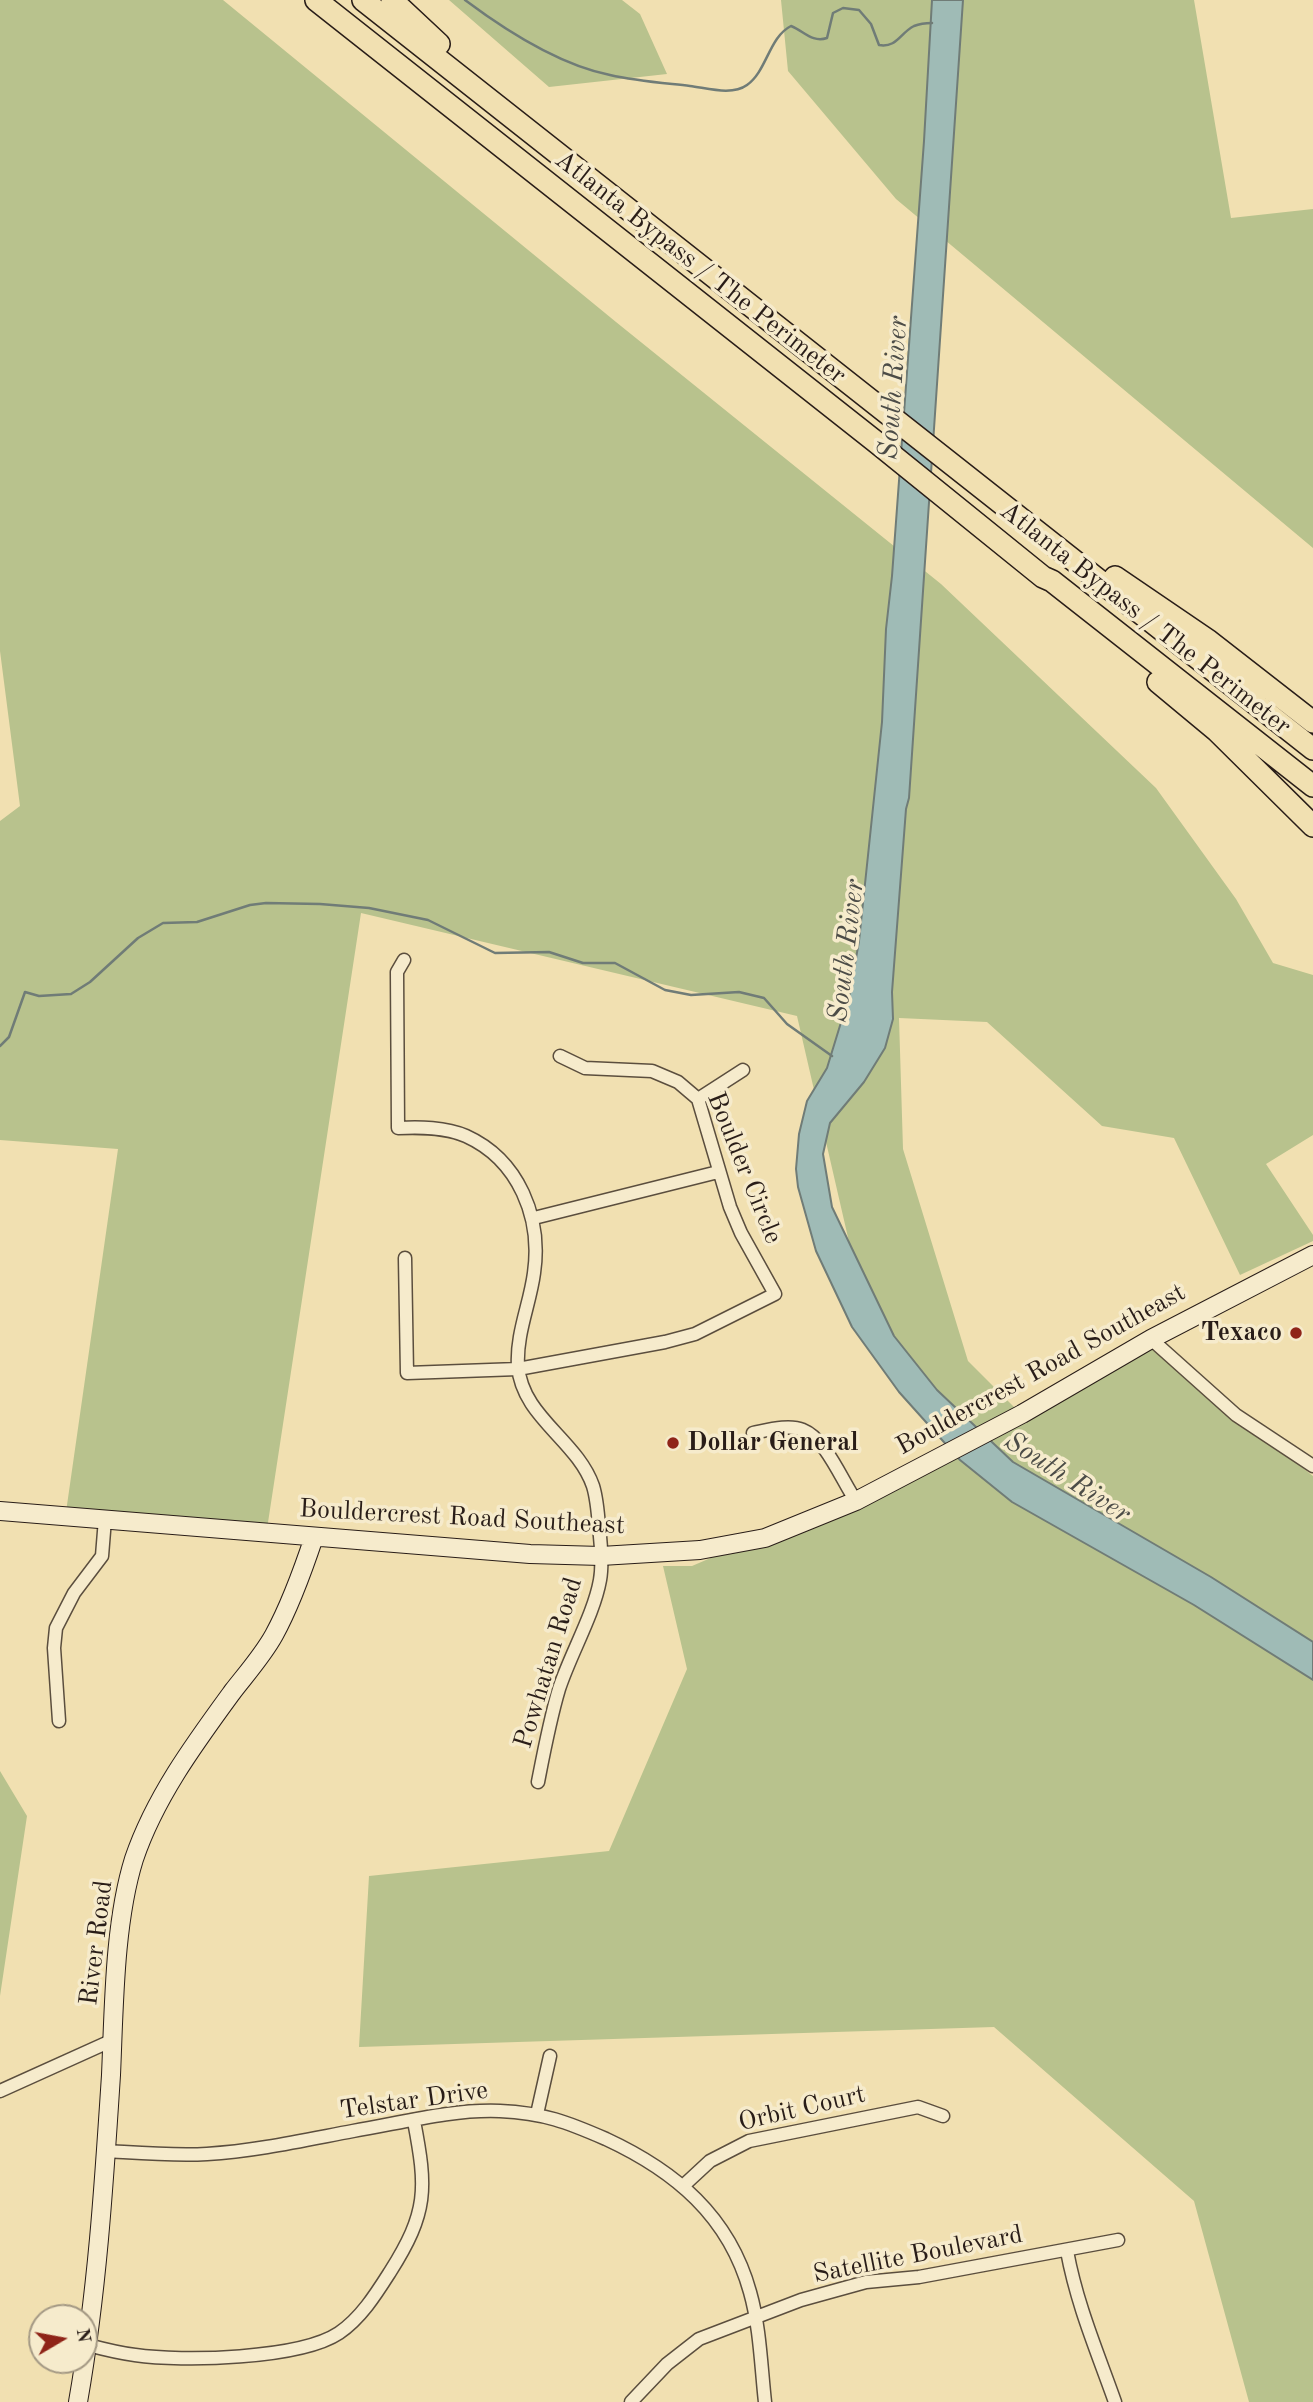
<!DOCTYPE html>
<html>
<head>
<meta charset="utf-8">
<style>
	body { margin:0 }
	#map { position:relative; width:1313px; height:2402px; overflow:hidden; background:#f1e0b1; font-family:"Old Standard TT",serif }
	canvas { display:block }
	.north { position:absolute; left:28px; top:2304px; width:70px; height:70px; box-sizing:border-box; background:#f6ebcc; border:2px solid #a49984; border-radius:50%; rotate:80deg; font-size:19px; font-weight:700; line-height:28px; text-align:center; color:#291d18 }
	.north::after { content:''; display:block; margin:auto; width:24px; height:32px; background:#8f2418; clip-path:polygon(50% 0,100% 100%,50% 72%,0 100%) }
</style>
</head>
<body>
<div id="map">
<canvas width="1313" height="2402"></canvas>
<div class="north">N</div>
</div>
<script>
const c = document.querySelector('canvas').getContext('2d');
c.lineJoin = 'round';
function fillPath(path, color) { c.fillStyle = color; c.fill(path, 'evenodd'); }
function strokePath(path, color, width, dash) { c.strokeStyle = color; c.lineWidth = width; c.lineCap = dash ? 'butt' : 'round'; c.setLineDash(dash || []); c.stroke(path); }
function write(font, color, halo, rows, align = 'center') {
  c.font = font + ' "Old Standard TT",serif'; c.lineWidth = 7; c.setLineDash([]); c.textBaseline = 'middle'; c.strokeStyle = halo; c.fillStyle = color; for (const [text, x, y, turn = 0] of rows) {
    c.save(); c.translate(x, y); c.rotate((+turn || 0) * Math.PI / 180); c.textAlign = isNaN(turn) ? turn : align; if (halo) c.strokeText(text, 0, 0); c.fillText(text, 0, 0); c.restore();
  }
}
fillPath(new Path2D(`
	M 0,0 L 223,0 L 616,322 L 941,584 L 1156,788 L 1236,899 L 1273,963 L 1313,975 L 1313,1135 L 1266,1164 L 1313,1235 L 1313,1241 L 1240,1275 L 1174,1138 L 1102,1126 L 987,1022 L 899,1018 L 903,1149 L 968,1361 L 1016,1409 L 1140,1340 L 1313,1476 L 1313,2402 L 1249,2402 L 1194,2201 L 994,2027 L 359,2047 L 369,1876 L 609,1851 L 687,1669 L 663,1566 L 692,1566 L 953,1454 L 873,1346 L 797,1016 L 361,913 L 267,1529 L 66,1512 L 118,1149 L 0,1140 L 0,821 L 20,806 L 0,651 Z
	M 449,0 L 622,0 L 640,14 L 667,74 L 549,87 Z
	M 781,0 L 1194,0 L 1231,218 L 1313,209 L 1313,548 L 896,199 L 788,71 Z
	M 0,1771 L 27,1816 L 0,1996 Z`), '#b8c28d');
const water = new Path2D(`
	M 932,0 L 963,0 L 909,798 L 906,809 L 892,992 L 893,1019 L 885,1048 L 864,1082 L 830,1123 L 823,1154 L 832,1207 L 894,1336 L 937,1390 L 1013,1462 L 1211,1577 L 1313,1642 L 1313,1680 L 1194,1605 L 1012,1502 L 960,1460 L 899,1392 L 852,1327 L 816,1251 L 798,1187 L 796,1169 L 799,1134 L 807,1101 L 827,1068 L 850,993 L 859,941 L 882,722 L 886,629 L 892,576 L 924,141 Z`);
fillPath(water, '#9fbbb6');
strokePath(water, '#707c77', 2);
strokePath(new Path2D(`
	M 465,0 C 505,30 560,65 610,75 C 636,81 664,83 690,86 C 707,88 732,96 747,85 C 767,71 769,37 791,26 C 804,31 812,43 827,38 L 833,13 L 843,8 L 859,10 L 871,24 L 879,45 C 897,48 900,33 914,26 C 919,24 926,23 932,23
	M 0,1046 L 9,1037 L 25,992 L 39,996 L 71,994 L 90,982 L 138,938 L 163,923 L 197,922 L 250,905 L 266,903 L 320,904 L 369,908 L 428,920 L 495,953 L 549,952 L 583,963 L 615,963 L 665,990 L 691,995 L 739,992 L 764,998 L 787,1024 L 832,1056`), '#707c77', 2.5);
const street = new Path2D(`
	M 404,960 L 397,972 L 398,1128 C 420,1127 445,1127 466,1136 C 519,1160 542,1218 534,1273 C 530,1304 516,1334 518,1366 C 522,1417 577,1440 593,1486 C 597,1499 598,1513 599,1527 C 601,1544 603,1563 600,1580 C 594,1614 570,1655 559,1689 C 550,1719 544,1751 538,1782
	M 698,1099 L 743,1070
	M 534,1218 L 718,1172
	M 405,1258 L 407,1373 L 518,1369 L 665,1342 L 695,1334 L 775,1294 L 741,1233 L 730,1207 L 698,1099 L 678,1082 L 652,1071 L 585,1068 L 560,1056
	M 1151,1339 L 1236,1415 L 1313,1466
	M 753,1433 C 768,1430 789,1424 803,1430 C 826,1439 842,1481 856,1501
	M 59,1721 L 54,1648 L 56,1628 L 74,1593 L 102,1556 L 105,1519
	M 0,2091 L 113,2040
	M 537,2114 L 550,2056
	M 106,2151 C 140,2153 173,2156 207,2154 C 256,2151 305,2140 353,2131 C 401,2123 452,2109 500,2111 C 544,2113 567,2122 606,2139 C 675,2171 729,2216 750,2292 C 760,2327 761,2366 765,2402
	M 683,2186 L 710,2161 L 749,2141 L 918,2107 L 943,2116
	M 1067,2251 C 1077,2305 1097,2351 1115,2402
	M 88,2345 C 103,2349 119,2353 135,2355 C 182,2362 300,2359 339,2333 C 361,2318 376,2294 390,2272 C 428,2212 427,2189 414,2121
	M 631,2402 L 667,2364 L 699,2339 L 801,2300 L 866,2282 L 919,2277 L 1118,2240`);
const secondary = new Path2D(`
	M 0,1511 L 530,1554 L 601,1556 L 700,1550 L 765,1538 L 856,1501 L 1022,1414 L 1151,1339 L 1313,1255
	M 78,2402 C 97,2294 104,2184 111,2075 C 114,2008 114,1923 134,1859 C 155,1797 195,1743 233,1691 C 247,1673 263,1655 274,1635 C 291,1604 303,1570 314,1537`);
const highway = new Path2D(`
	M 316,0 L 876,442 L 1043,577 L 1052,581 L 1313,786
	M 363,0 L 1313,749
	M 392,0 L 439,44
	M 1115,577 L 1209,641 L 1313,722
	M 1158,682 L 1217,731 L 1313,826`);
strokePath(street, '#5b4e3e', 15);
strokePath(secondary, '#291d18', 20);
strokePath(highway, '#291d18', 24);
strokePath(street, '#f6ebcc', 12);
strokePath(secondary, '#f6ebcc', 18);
strokePath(highway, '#f1e0b1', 21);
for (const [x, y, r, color] of [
	[1296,1333,7,"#8f2418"],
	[673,1443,7,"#8f2418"]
]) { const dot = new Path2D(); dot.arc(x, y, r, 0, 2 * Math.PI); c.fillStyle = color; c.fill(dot); strokePath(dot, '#f6ebcc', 2.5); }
write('26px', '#291d18', '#f6ebcc', [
	["Atlanta Bypass / The Perimeter",700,268,38],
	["Atlanta Bypass / The Perimeter",1145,619,38],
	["Boulder Circle",744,1168,68],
	["Bouldercrest Road Southeast",1041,1370,-29],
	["Bouldercrest Road Southeast",462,1518,3],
	["Powhatan Road",549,1663,-73],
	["River Road",97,1943,-83],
	["Telstar Drive",414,2101,-8],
	["Orbit Court",802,2109,-13],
	["Satellite Boulevard",918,2255,-11]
]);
write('bold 26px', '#291d18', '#f6ebcc', [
	["Texaco",1282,1333],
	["Dollar General",687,1443,"left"]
], 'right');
write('italic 28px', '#4c4c47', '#f6ebcc', [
	["South River",894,388,-86],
	["South River",847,951,-83],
	["South River",1067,1478,33]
]);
</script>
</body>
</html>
